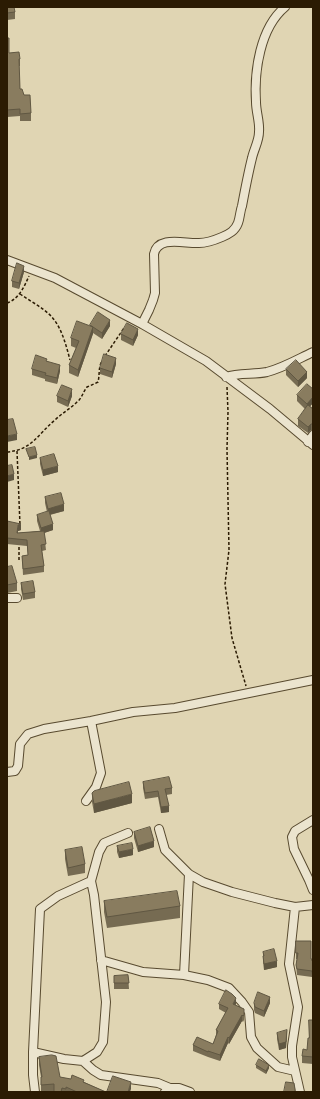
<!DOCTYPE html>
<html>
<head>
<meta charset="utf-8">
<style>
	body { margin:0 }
	#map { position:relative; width:320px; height:1099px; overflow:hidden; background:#e0d5b3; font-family:Alegreya,serif }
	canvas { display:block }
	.frame { position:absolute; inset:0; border:8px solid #2b1b03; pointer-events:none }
</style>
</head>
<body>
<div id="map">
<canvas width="320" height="1099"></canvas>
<div class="frame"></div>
</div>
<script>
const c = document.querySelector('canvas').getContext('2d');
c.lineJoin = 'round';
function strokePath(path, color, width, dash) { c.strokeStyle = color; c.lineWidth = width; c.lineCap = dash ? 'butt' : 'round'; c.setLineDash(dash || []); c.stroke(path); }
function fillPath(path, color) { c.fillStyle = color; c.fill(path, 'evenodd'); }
const minor = new Path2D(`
	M 7,260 L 55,278 L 142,324 L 206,361 L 270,409 L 313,445
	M 142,324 L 149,310 L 153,300 L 155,293 L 154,254 C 158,235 185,244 199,243 C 207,243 215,240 222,237 C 229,234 235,231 238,223 C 240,218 240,211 242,206 C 245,190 248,174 252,158 C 254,149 259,141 259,132 C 260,122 256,112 256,102 C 254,71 260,28 285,7
	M 226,377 C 239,372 253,375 267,372 C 283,368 298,359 313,352
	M 308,442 L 313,435
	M 7,598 L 17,598
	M 7,772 L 15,771 L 18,766 L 20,744 L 28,734 L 44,729 L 91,721 L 133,712 L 175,708 L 313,680
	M 86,801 L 96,787 L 101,773 L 91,721
	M 313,820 L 295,831 L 292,837 L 294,849 L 309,880 L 313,890
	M 159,829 L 165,850 L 189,874 L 203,882 L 232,892 L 275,903 L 295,907 L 313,905
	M 295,907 L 289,964 L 298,1007 L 292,1046 L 292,1057 L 300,1092
	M 101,960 L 143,972 L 184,975 L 208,980 L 229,988 L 242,1002 L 249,1012 L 251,1037 L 257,1048 L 278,1067 L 295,1071
	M 184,975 L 189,874
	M 33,1052 L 64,1059 L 83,1061 L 97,1052 L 103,1042 L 106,1002 L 94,895 L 91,881
	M 83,1061 L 93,1070 L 101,1075 L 158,1083 L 170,1088
	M 35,1092 L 33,1075 L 33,1052 L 40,909 L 58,896 L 91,881 L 99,852 L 104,843 L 128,833
	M 165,1092 L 170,1088 L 179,1088 L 190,1092`);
strokePath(minor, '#584a2f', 10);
strokePath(new Path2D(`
	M 20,294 C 30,301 42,307 51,316 C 62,328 66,345 70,360
	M 7,303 C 19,299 24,287 29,276
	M 105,356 L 124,328
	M 227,387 L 228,412 L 227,449 L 229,550 L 225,584 L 232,638 L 246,686
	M 17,451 L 20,525
	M 7,452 C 32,450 37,435 55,420 C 62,413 70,409 77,402 C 82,398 83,392 87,387 L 94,384 L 98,382 C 100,374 98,368 102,361
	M 19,560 L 19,545`), '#2b1b03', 1.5, [3, 2]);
strokePath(minor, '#ebe4ce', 8);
fillPath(new Path2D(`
	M 7,7 L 15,12 L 15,19 L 7,20 L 7,23 Z
	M 7,23 L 8,23 L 8,30 L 7,30 Z
	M 7,38 L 9,53 L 20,59 L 20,66 L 19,66 L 20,89 L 24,95 L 31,113 L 31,121 L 20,121 L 20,116 L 7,117 Z
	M 24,272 L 19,289 L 12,287 L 12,281 Z
	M 90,325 L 110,326 L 102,339 L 93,333 L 78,377 L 69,373 L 69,365 L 76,348 L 71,346 L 71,338 L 90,326 Z
	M 121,334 L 138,335 L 133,346 L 121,340 Z
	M 47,361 L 60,371 L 57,384 L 45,381 L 45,379 L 32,375 L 32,369 Z
	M 116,364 L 112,378 L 100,374 L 100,368 Z
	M 286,369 L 307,378 L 298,387 L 286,375 Z
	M 313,389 L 313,403 L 310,406 L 313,409 L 313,430 L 311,430 L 308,433 L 298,426 L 298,419 L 305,409 L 297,401 L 297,395 Z
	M 57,396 L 72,396 L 68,407 L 57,402 Z
	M 40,458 L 58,472 L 43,476 L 40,464 Z
	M 45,497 L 64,511 L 50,515 L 53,530 L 44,533 L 46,550 L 42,551 L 44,566 L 44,572 L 23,575 L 22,556 L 28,555 L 27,546 L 7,544 L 7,521 L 21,530 L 18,531 L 18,533 L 40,531 L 37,521 L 37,515 L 47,512 L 45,503 Z
	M 7,567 L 17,583 L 17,591 L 7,593 Z
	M 21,583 L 35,592 L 35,598 L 23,600 L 21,589 Z
	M 143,782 L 172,788 L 172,794 L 166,795 L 169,812 L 161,813 L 158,797 L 145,799 L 143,788 Z
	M 92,793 L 132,803 L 94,813 L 92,802 Z
	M 134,832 L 154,847 L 138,852 L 134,838 Z
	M 117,846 L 133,855 L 119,858 L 117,852 Z
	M 65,850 L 85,864 L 85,873 L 68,876 L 65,859 Z
	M 104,901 L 180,906 L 180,918 L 107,928 L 104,912 Z
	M 296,941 L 311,959 L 313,961 L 313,983 L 312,977 L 297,975 L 296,965 L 297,959 L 296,959 Z
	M 263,952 L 277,967 L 264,970 L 263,962 Z
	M 128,975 L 129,989 L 114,989 L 114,976 Z
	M 254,1003 L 270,1003 L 264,1017 L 255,1013 L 254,1010 Z
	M 219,1004 L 236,1004 L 235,1005 L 244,1009 L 244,1020 L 243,1022 L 242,1021 L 229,1044 L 228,1043 L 220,1061 L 208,1057 L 193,1051 L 193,1045 L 213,1044 L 216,1035 L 216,1030 L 226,1013 L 219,1009 Z
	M 313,1020 L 313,1064 L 302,1063 L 302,1056 L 307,1050 Z
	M 277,1033 L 287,1036 L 286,1048 L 279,1050 L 277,1039 Z
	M 39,1057 L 60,1077 L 84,1082 L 106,1092 L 41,1092 L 41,1077 L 39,1065 Z
	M 256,1065 L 269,1068 L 266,1074 L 256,1068 Z`), '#766b52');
fillPath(new Path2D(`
	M 24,266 L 24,272 L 19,289 L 19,283 Z
	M 110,320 L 110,326 L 102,339 L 102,333 Z
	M 93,327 L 93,334 L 78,377 L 78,370 Z
	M 138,329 L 138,335 L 133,346 L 133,340 Z
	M 116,358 L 116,364 L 112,378 L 112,372 Z
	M 60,365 L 60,371 L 57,384 L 57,378 Z
	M 307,372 L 307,378 L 298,387 L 298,381 Z
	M 72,389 L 72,396 L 68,407 L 68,401 Z
	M 313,397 L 313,403 L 307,410 L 307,404 Z
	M 311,424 L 311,430 L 308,433 L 308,427 Z
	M 17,434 L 17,440 L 7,442 L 7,436 Z
	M 37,455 L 37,458 L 29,460 L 29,457 Z
	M 58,466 L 58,472 L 43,476 L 43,470 Z
	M 14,474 L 14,480 L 7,482 L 7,476 Z
	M 64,504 L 64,511 L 48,515 L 48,509 Z
	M 21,524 L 21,530 L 18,531 L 17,539 L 18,525 Z
	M 53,524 L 53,530 L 41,534 L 41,528 Z
	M 132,794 L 132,803 L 94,813 L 94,804 Z
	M 169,806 L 169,812 L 161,813 L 161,807 Z
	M 154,841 L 154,847 L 138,852 L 138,846 Z
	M 133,849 L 133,855 L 119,858 L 119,852 Z
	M 277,961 L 277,967 L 264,970 L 264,964 Z
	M 270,997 L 270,1003 L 264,1017 L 264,1011 Z
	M 236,998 L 236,1004 L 233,1010 L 233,1004 Z
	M 242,1015 L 242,1021 L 229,1044 L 229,1038 Z
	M 287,1030 L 286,1048 L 279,1050 L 279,1044 Z
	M 228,1037 L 228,1043 L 220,1061 L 220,1055 Z
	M 269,1065 L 269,1068 L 266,1074 L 266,1071 Z
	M 131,1082 L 131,1089 L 130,1092 L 128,1092 Z`), '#605742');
const building = new Path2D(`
	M 7,7 L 14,7 L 15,12 L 7,13 Z
	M 7,38 L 9,38 L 9,53 L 19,52 L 20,59 L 19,59 L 20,89 L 22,89 L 24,95 L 30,95 L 31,113 L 20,114 L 20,109 L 7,110 Z
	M 17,263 L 24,266 L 19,283 L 12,281 Z
	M 98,312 L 110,320 L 102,333 L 90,325 Z
	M 77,321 L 93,327 L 78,370 L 69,365 L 79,341 L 71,338 Z
	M 127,323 L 138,329 L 133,340 L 121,334 Z
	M 104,354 L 116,358 L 112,372 L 100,368 Z
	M 36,355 L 47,359 L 46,361 L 60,365 L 57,378 L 45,375 L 46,373 L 32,369 Z
	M 296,360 L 307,372 L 298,381 L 286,369 Z
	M 307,384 L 313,389 L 313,397 L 307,404 L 297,395 Z
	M 62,385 L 72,389 L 68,401 L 57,396 Z
	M 308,405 L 313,409 L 313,424 L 311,424 L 308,427 L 298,419 Z
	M 13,419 L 17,434 L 7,436 L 7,420 Z
	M 35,447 L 37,455 L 29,457 L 26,449 Z
	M 54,454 L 58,466 L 43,470 L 40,458 Z
	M 12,465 L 14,474 L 7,476 L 7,466 Z
	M 61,493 L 64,504 L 48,509 L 45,497 Z
	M 49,511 L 53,524 L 41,528 L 37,515 Z
	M 7,521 L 21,524 L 18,525 L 17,533 L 44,531 L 46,544 L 41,545 L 44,566 L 23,569 L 22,556 L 28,555 L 27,540 L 7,538 Z
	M 12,566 L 17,583 L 7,585 L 7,567 Z
	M 33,581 L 35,592 L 23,594 L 21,583 Z
	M 169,777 L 172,788 L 165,789 L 169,806 L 161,807 L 158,791 L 145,793 L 143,782 Z
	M 129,782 L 132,794 L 94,804 L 92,793 L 94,791 Z
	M 150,827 L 154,841 L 138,846 L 134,832 Z
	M 132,843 L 133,849 L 119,852 L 117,846 Z
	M 82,847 L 85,864 L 68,868 L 65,850 Z
	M 177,891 L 180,906 L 107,917 L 104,901 Z
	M 296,941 L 311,941 L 311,959 L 312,959 L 312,961 L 313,961 L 313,977 L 312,971 L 297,969 L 296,965 L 298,953 L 296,953 Z
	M 274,949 L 277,961 L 264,964 L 263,956 L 264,956 L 263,952 Z
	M 128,975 L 129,983 L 114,983 L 114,976 Z
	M 226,990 L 232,994 L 236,998 L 233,1004 L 244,1009 L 244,1015 L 243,1016 L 242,1015 L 229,1038 L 228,1037 L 220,1055 L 208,1051 L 208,1052 L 193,1045 L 197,1037 L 213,1044 L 218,1031 L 216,1030 L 228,1008 L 219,1004 Z
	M 258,992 L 270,997 L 264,1011 L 255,1007 L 254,1003 Z
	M 309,1020 L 313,1020 L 313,1057 L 302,1056 L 303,1049 L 307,1050 L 308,1038 L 309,1038 Z
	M 287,1030 L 286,1042 L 279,1044 L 277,1033 Z
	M 52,1055 L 56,1056 L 60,1077 L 71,1079 L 72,1075 L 84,1080 L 83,1082 L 106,1092 L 77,1092 L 66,1087 L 66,1089 L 62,1088 L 61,1092 L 54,1092 L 54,1084 L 41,1085 L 41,1077 L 42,1077 L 39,1057 Z
	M 259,1059 L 269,1065 L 266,1071 L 256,1065 Z
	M 113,1076 L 131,1082 L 128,1092 L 107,1092 Z
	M 286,1082 L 294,1083 L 295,1089 L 295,1092 L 284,1092 Z`);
fillPath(building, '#897c5f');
strokePath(building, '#605742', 1);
</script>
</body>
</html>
